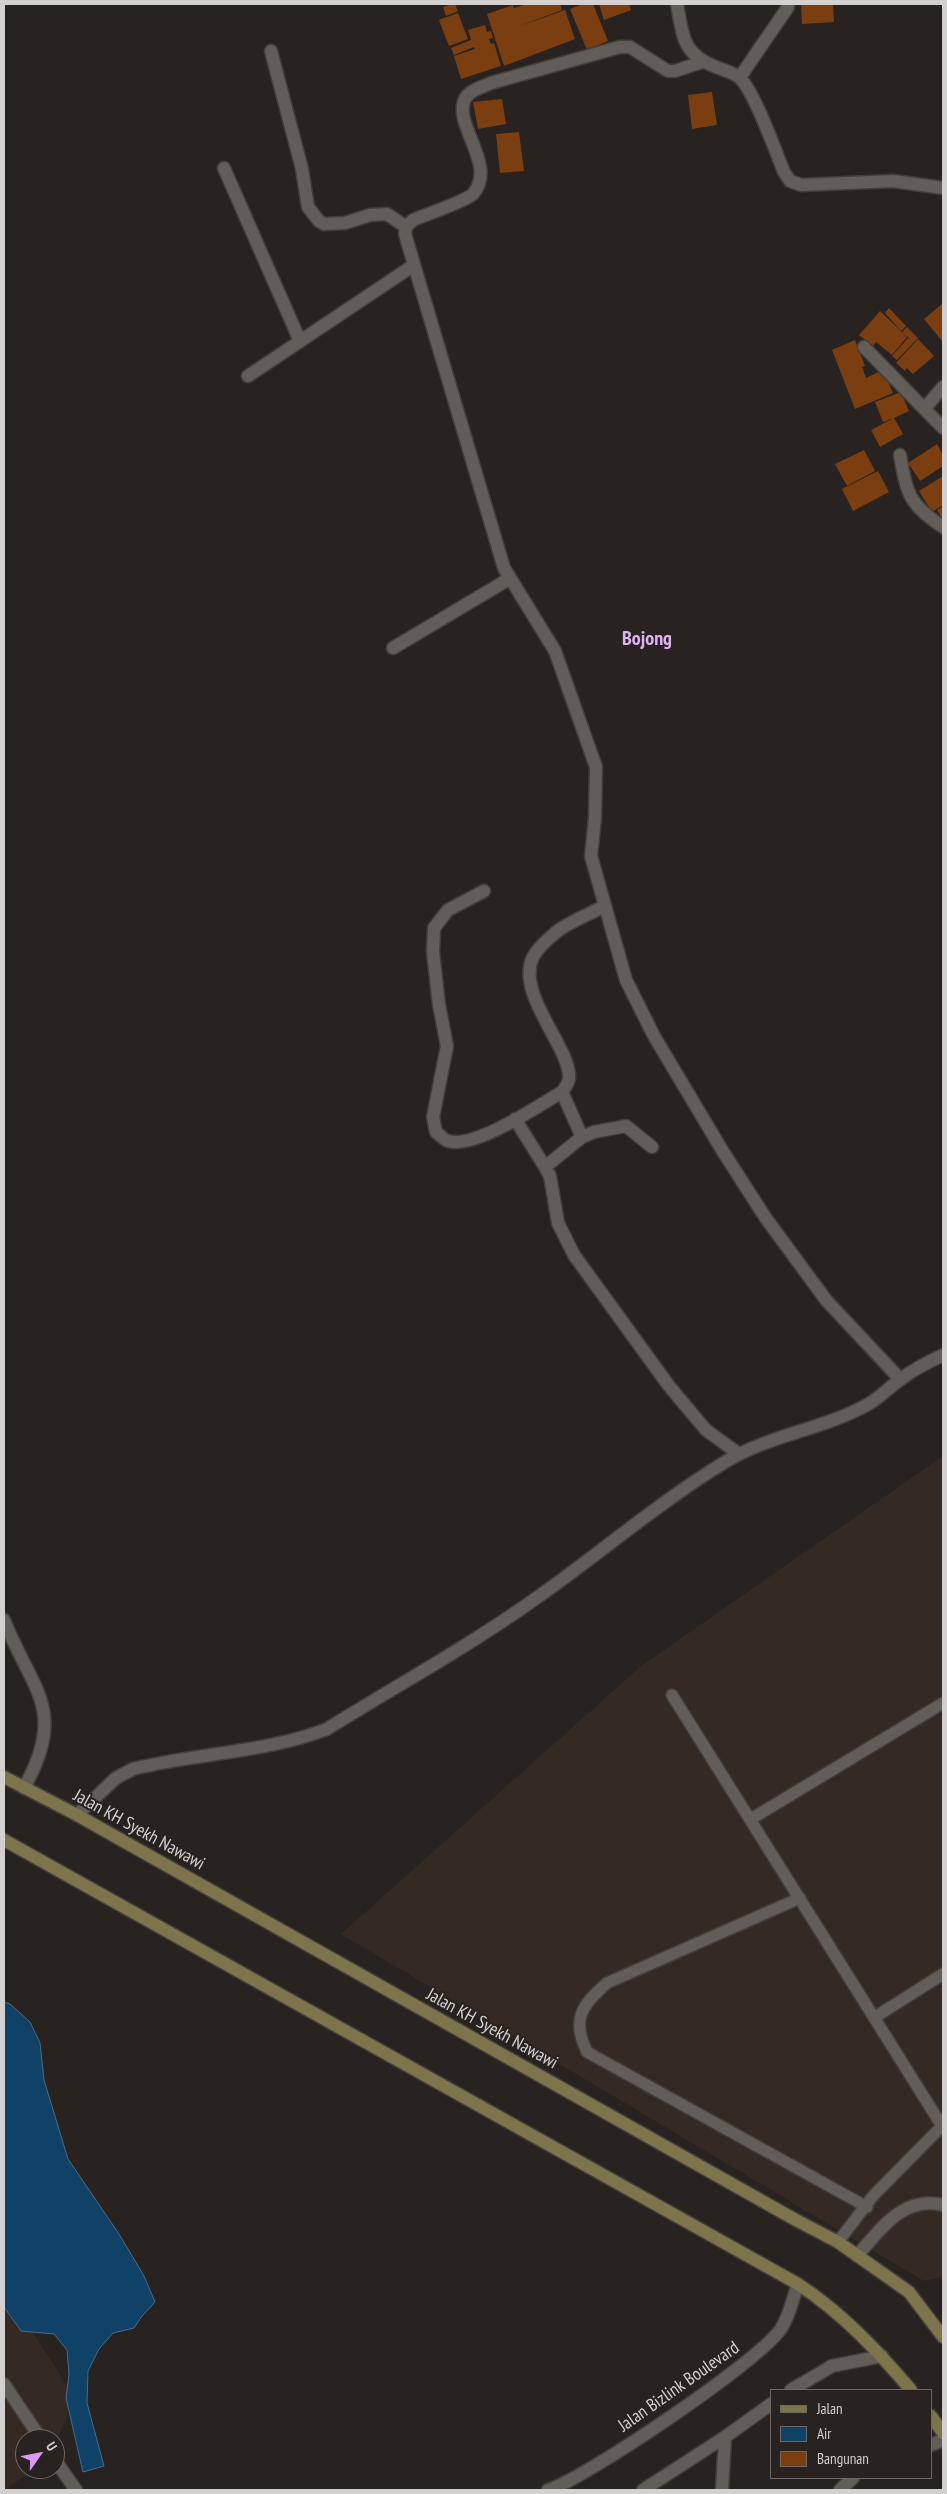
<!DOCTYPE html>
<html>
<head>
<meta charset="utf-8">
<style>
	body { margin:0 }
	#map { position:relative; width:947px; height:2494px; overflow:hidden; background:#282220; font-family:"PT Sans Narrow",sans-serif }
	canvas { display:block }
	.frame { position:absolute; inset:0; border:5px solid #d4d0cf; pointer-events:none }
	.legend { position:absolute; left:770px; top:2389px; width:162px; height:90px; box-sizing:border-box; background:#282220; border:1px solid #6d6866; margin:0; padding:6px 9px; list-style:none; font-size:15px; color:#d4d0cf }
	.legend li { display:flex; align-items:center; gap:10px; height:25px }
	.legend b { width:25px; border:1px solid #6d6866 }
	.north { position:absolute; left:15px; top:2429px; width:50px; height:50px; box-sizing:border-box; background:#282220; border:1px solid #6d6866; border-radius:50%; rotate:57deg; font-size:14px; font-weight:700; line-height:20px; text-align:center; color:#d4d0cf }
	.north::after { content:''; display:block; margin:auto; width:18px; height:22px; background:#db99f6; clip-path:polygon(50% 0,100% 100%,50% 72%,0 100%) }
</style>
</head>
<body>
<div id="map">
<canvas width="947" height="2494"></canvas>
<div class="frame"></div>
<ul class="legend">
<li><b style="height:6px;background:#7d744b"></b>Jalan</li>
<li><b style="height:14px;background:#104166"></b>Air</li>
<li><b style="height:14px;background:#7b3e11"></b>Bangunan</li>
</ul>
<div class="north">U</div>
</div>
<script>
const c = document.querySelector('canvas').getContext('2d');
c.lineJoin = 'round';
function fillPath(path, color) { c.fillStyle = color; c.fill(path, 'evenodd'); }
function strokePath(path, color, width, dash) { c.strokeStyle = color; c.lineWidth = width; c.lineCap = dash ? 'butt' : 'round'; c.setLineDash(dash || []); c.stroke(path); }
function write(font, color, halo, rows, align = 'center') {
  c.font = font + ' "PT Sans Narrow",sans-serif'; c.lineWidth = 4; c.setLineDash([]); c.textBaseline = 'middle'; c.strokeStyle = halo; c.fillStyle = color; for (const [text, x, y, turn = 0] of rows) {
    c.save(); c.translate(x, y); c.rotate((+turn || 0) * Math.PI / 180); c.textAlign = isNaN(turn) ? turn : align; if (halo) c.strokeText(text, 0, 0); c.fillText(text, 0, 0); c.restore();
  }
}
fillPath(new Path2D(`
	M 943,1456 L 943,2277 L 924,2281 L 341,1934 L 641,1666 Z
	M 4,2288 L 74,2396 L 55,2447 L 55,2439 L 25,2439 L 25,2469 L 36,2469 L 4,2490 Z`), '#352924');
const water = new Path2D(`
	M 4,2002 L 10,2004 L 30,2022 L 40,2043 L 44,2080 L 68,2159 L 119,2234 L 144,2276 L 155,2302 L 142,2316 L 134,2328 L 113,2333 L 99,2349 L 88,2371 L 87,2403 L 104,2466 L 83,2472 L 66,2398 L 69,2374 L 67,2350 L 54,2334 L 21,2331 L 4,2307 Z`);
fillPath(water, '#104166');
strokePath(water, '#4b6c86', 1);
fillPath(new Path2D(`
	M 452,4 L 455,4 L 458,11 L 446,16 L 443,7 Z
	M 527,4 L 560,4 L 562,10 L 517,27 L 565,10 L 575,39 L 504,66 L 487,14 L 513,5 L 514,8 Z
	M 583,4 L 593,4 L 608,41 L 587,50 L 570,9 Z
	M 599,4 L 629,4 L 631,10 L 604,20 Z
	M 801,4 L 833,4 L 834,22 L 802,24 Z
	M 458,13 L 468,39 L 449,46 L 439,20 Z
	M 485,25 L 487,32 L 491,31 L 493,38 L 489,39 L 491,44 L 494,43 L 501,66 L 461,79 L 454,56 L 475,49 L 474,47 L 454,55 L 451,48 L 471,40 L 468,30 Z
	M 712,92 L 717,125 L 692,129 L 688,95 Z
	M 502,99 L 506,124 L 478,129 L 473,102 Z
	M 519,132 L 524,171 L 500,173 L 496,134 Z
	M 942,304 L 943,340 L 942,341 L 924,319 Z
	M 889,308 L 906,326 L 901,331 L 885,313 Z
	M 880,311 L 907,337 L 892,355 L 876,342 L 873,346 L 859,335 Z
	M 907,327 L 918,338 L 897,360 L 892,356 L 908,338 L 911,340 L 902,332 Z
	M 918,339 L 934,356 L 913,374 L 907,368 L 905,371 L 896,363 Z
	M 855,340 L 865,366 L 862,367 L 866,378 L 883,370 L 893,393 L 855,409 L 832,350 Z
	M 901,392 L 909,411 L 894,418 L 903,434 L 880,447 L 871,430 L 892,419 L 883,422 L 875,402 Z
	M 937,444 L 943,455 L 943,466 L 920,481 L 908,463 Z
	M 864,450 L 875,471 L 847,486 L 835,464 Z
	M 878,471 L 889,492 L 853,511 L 842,489 Z
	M 943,476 L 943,505 L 932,512 L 919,491 Z
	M 943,506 L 943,520 L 937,510 Z`), '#7b3e11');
const service = new Path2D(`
	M 672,1695 L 942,2126
	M 751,1819 L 943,1703
	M 800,1898 L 607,1983 C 582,2005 571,2019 587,2052 L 867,2207
	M 875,2017 L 943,1974
	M 838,2242 L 873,2196 L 942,2126 L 943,2128`);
const minor = new Path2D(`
	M 677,4 C 683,36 682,54 716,67 C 724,70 734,73 740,78 C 755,93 775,150 784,172 L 790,181 L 801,185 L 893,181 L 943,188
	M 271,51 L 302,169 L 308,207 L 319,221 L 324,224 L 345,223 L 370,215 L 387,214 L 406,227
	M 702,62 L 675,71 L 668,71 L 630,47 L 620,47 L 491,83 C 483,87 469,90 465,99 C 452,124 498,165 473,194 C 466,201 425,215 413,220 L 406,227 L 405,234 L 504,568 L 555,651 L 596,767 L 595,818 L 591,856 L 626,980 L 654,1036 L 722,1150 L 765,1217 L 826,1300 L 900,1379
	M 740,77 L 788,7
	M 224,168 L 300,341
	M 864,347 L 943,428
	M 248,376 L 414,265
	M 925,408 L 943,387
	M 900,455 C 907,495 909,504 943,527
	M 393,648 L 509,579
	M 484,891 L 448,910 L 434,928 L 433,952 L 439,1005 L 447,1046 L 433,1117 L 436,1132 C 439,1134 444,1140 448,1141 C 475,1149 538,1106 562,1092 C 565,1088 568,1084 569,1079 C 572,1049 515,994 533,957 C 537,949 548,939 554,934 C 567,922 589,915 604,906
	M 562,1092 L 582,1137
	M 515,1119 L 545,1167 L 550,1176 L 558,1223 L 574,1255 L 669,1386 L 706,1430 L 739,1454
	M 545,1167 L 582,1137 L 594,1132 L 626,1126 L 652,1147
	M 4,1620 C 32,1691 68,1709 24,1788
	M 77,1815 L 116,1778 L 133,1769 C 197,1753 265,1753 327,1729 C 396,1686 469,1646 535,1599 C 599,1554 658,1503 725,1462 C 769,1435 820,1430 865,1406 C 879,1399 888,1388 901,1379 C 914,1369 928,1362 943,1355
	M 857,2256 C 880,2230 903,2195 943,2205
	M 4,2384 L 41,2439
	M 931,2445 L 943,2440
	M 55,2460 L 76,2490
	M 722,2490 L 725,2437
	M 840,2490 L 853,2478`);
const tertiary = new Path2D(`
	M 791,2390 L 832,2366 L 882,2356
	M 548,2490 C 583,2480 766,2357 782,2327 C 790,2314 793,2298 798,2284
	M 643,2490 L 725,2437 L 771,2404`);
const secondary = new Path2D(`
	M 4,1777 L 77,1815 L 794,2219 L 838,2242 L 909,2292 L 943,2337
	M 4,1840 L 798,2284 C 842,2313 877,2350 911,2390
	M 931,2416 L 943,2433`);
strokePath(service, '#433e3c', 14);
strokePath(minor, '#433e3c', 15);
strokePath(tertiary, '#433e3c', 15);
strokePath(secondary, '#433e3c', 15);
strokePath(service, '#635d5a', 11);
strokePath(minor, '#635d5a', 12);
strokePath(tertiary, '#635d5a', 12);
strokePath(secondary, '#7d744b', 12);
write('18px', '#d4d0cf', '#282220', [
	["Jalan KH Syekh Nawawi",139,1830,29],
	["Jalan KH Syekh Nawawi",492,2029,29],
	["Jalan Bizlink Boulevard",679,2387,-35]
]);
write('bold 20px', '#dfb2f2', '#282220', [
	["Bojong",647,639]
]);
</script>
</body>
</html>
